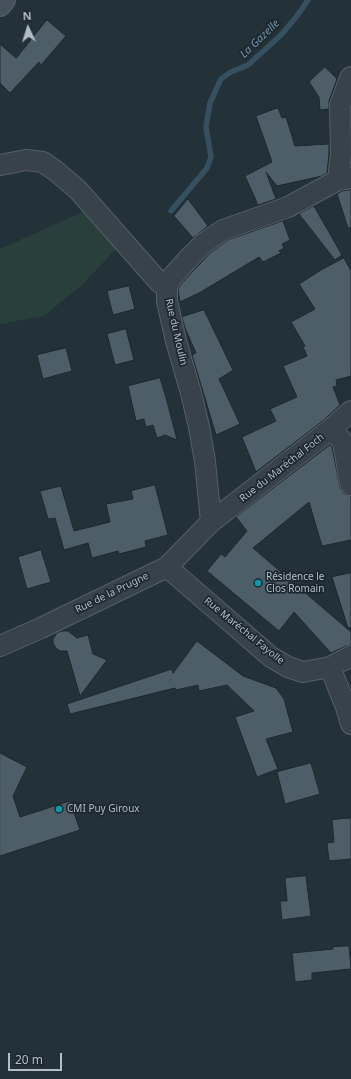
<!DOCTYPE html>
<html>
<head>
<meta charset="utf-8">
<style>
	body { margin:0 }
	#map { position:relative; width:351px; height:1079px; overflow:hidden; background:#233139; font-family:"Noto Sans",sans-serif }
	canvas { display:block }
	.north { position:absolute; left:8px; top:8px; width:40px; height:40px; -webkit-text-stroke:3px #1c272f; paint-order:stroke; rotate:356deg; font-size:11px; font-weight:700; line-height:16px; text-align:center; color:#b2bdc6 }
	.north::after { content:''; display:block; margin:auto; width:14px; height:18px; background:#b2bdc6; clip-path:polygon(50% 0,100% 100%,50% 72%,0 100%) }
	.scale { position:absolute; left:8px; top:1053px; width:54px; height:18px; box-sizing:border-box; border:2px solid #b2bdc6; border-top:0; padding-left:5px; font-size:12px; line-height:14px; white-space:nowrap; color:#b2bdc6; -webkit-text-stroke:3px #1c272f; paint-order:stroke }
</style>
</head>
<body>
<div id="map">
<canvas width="351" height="1079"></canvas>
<div class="north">N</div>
<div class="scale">20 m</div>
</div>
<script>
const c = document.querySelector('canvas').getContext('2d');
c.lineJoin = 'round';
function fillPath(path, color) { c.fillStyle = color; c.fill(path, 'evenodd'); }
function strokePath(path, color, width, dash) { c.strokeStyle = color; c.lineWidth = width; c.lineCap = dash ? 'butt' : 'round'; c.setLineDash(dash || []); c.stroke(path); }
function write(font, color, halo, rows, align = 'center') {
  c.font = font + ' "Noto Sans",sans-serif'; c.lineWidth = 3.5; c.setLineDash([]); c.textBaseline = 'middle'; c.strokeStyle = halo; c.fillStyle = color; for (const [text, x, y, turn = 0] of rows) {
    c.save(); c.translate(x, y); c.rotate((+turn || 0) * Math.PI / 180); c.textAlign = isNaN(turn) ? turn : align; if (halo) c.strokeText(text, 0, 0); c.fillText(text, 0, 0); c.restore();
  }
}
fillPath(new Path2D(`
	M 87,210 L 119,246 L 81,286 L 44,316 L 0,324 L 0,249 Z`), '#283f3b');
strokePath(new Path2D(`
	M 171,211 L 207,168 L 211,157 L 206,127 L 210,103 L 221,79 L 231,72 L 248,65 L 281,35 L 297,16 L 308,0`), '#37505f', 5.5);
const building = new Path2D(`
	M 47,20 L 66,36 L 41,65 L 39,62 L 10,93 L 0,83 L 0,44 L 16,58 Z
	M 325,67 L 337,79 L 329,101 L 329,109 L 320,110 L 319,97 L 309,82 Z
	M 278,108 L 282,118 L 286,117 L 295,146 L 329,144 L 329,153 L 327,173 L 322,176 L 277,186 L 266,172 L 276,199 L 258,205 L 245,176 L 272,162 L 256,116 Z
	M 351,190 L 351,228 L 348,228 L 337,194 L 342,191 Z
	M 188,199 L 208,226 L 193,238 L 174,216 Z
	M 314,206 L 342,255 L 335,260 L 299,214 Z
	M 283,221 L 290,240 L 282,244 L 284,248 L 279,251 L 281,253 L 263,262 L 259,257 L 199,293 L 180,302 L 178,290 L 181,284 L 211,252 L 228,240 Z
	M 344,258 L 351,271 L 351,376 L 336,380 L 337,386 L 333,387 L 340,405 L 324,420 L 256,472 L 242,437 L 276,421 L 270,409 L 297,397 L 283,366 L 307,356 L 303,347 L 305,346 L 291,322 L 315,309 L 299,284 L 321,270 Z
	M 129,286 L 135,309 L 113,315 L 107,291 Z
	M 204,310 L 233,370 L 219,379 L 240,424 L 216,435 L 192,355 L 196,353 L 185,328 L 182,317 Z
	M 126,329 L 134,360 L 115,365 L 107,334 Z
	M 66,348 L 72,371 L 43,379 L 37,355 Z
	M 160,378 L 167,401 L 177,440 L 165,435 L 157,438 L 153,425 L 146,427 L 144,419 L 136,421 L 128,386 Z
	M 330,445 L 332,447 L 340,488 L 344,494 L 351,496 L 351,540 L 322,546 L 309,502 L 253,548 L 351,632 L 351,645 L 346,646 L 331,653 L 294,612 L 279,631 L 207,571 L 221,554 L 225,557 L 247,531 L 236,517 Z
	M 155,485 L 168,535 L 145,541 L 146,547 L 119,554 L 118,551 L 92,558 L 88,543 L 64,550 L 55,518 L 48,519 L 40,491 L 61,486 L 74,531 L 110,522 L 106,504 L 133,499 L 131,491 Z
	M 41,550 L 51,582 L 27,589 L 18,557 Z
	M 351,573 L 351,627 L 348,628 L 332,577 Z
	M 62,631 L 68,631 L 77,638 L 88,635 L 93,654 L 107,660 L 80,696 L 67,651 L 60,651 L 56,648 L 53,643 L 53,639 L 57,633 Z
	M 197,641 L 243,676 L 276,688 L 284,699 L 293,732 L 266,739 L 278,769 L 257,777 L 235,717 L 254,711 L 227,685 L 199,691 L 198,685 L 176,690 L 175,688 L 70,714 L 67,704 L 172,669 L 173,673 Z
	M 0,753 L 27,767 L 13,796 L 20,817 L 70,801 L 80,830 L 0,856 Z
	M 311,763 L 320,794 L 285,804 L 277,772 Z
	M 351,818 L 351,859 L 329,861 L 327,843 L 334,842 L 332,820 Z
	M 306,876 L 311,916 L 282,920 L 280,901 L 287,901 L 285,878 Z
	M 349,946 L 351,969 L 312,973 L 312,980 L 295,982 L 292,953 L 333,949 L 333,947 Z`);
fillPath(building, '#4e5e68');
strokePath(building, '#1e2931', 1);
const minor = new Path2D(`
	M 0,165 L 26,160 L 43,162 L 57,172 L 78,190 L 159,282 L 167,288
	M 338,180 L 341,154 L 340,105 L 350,78 L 351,77
	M 331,429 L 343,442 L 350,483 L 351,485
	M 211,522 L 205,461 L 199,427 L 191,393 L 176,341 L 167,301 L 167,288 L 171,278 L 190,257 L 204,243 L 223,230 L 288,207 L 338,180 L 351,178
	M 167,567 L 271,657 L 288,667 L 303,672 L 330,667 L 351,656
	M 0,646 L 41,628 L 167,567 L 211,522 L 331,429 L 351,411
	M 330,667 L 346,707 L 351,724`);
const secondary = new Path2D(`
	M 0,5 L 4,0`);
strokePath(minor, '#556068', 22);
strokePath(secondary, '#556068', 24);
strokePath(minor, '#37424a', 20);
strokePath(secondary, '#45525d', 22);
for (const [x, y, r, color] of [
	[258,583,4,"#0f9aa8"],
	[59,809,4,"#0f9aa8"]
]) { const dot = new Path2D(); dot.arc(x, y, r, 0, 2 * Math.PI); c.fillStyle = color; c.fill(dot); strokePath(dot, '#1c272f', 1.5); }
write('10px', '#b2bdc6', '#1c272f', [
	["Rue du Moulin",176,332,77],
	["Rue du Maréchal Foch",282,468,-38],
	["Rue de la Prugne",112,593,-26],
	["Rue Maréchal Fayolle",244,631,39]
]);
write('10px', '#b2bdc6', '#1c272f', [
	["Résidence le",266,577],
	["Clos Romain",266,589],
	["CMI Puy Giroux",67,809]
], 'left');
write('italic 11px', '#7394a8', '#1c272f', [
	["La Gazelle",260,39,-44]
]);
</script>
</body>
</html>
